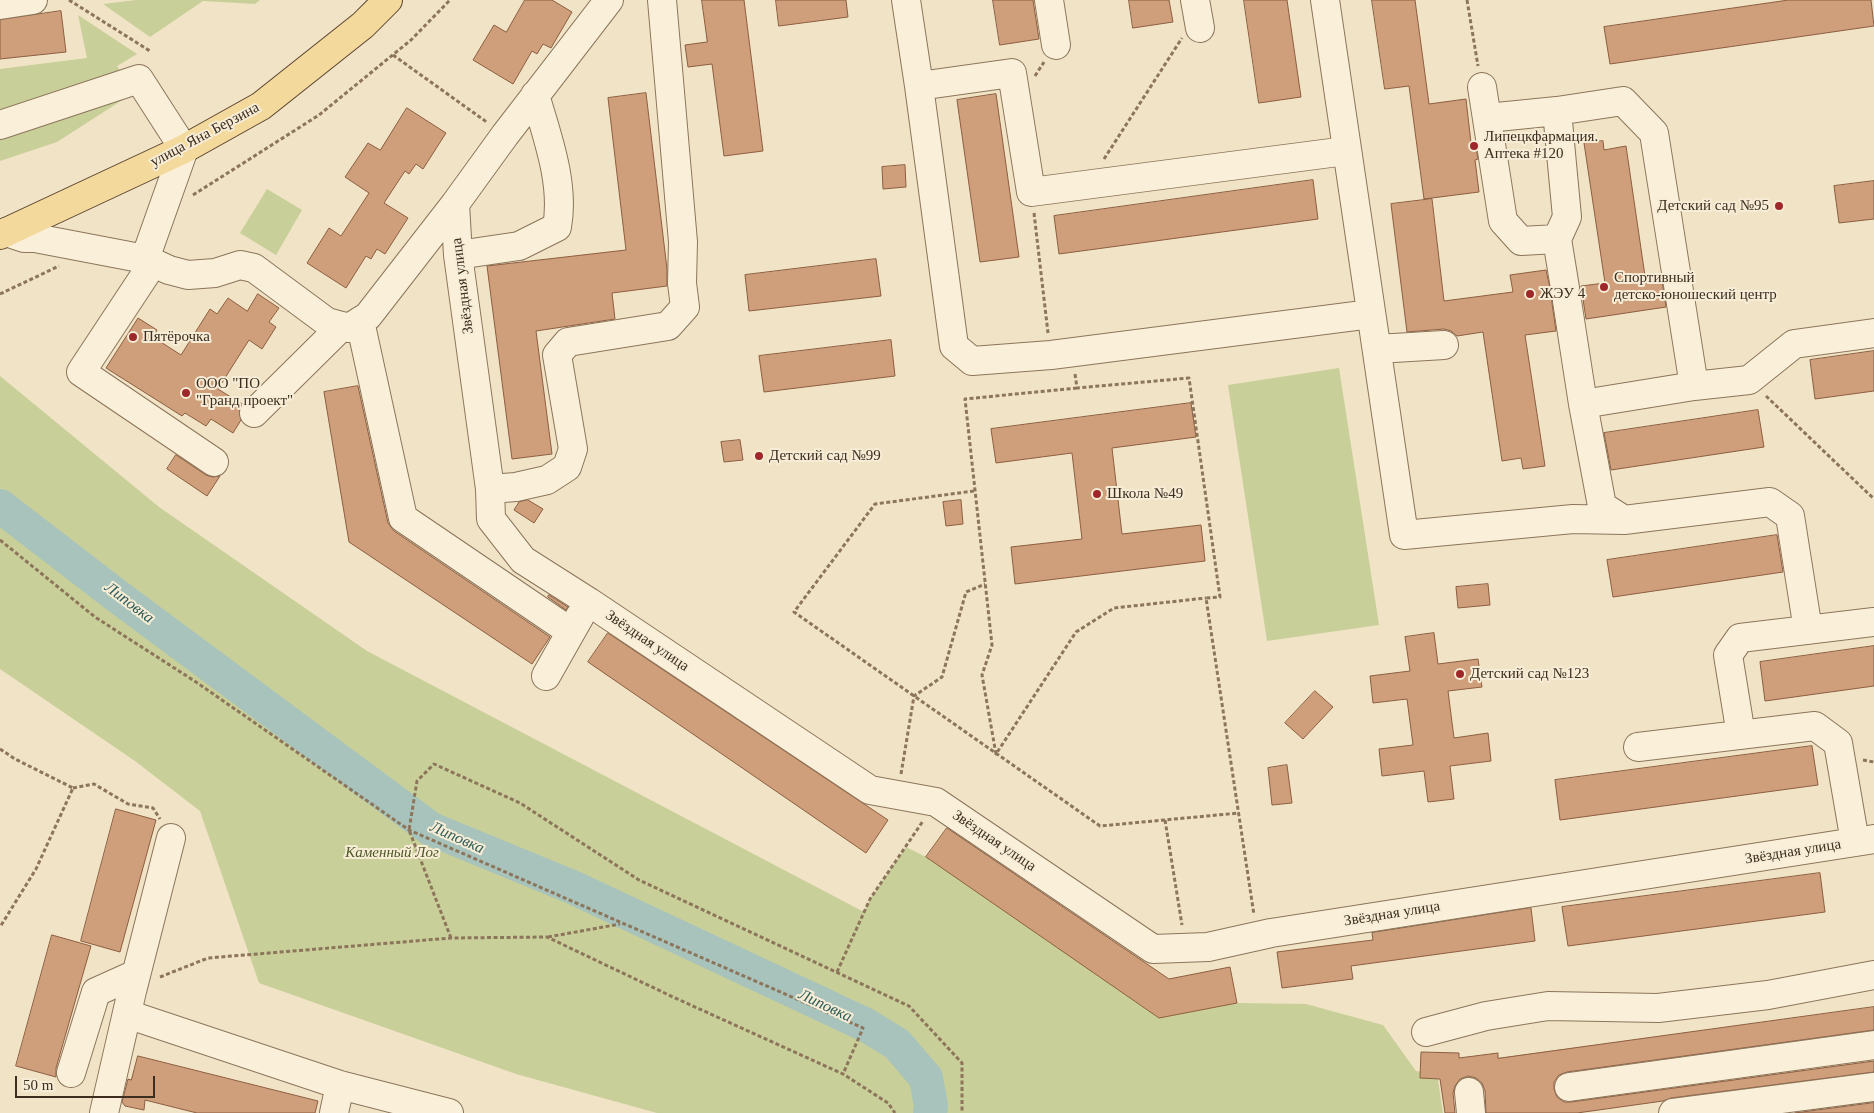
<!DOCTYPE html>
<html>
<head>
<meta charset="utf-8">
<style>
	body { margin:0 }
	#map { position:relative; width:1874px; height:1113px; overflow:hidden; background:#f0e3c6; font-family:Georgia,serif }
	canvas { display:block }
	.scale { position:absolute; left:15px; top:1076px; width:140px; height:22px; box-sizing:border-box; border:2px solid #3c2d1f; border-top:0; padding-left:6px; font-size:15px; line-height:18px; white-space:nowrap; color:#3c2d1f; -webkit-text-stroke:4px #f7edd6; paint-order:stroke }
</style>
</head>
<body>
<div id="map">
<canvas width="1874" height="1113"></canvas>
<div class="scale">50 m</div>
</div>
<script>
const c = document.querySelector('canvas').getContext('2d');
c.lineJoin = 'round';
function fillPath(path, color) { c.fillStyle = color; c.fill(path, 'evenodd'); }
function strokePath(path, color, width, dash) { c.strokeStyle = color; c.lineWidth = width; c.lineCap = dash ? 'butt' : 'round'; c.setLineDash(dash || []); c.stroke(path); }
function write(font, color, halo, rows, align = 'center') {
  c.font = font + ' Georgia,serif'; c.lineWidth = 4; c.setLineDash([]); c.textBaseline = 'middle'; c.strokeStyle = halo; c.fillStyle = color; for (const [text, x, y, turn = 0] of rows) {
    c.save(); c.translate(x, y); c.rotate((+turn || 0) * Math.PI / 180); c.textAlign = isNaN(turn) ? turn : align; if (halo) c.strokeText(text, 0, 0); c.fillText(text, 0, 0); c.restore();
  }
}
fillPath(new Path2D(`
	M 136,0 L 260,0 L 255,4 L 203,1 L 150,37 L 103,4 Z
	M 78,15 L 137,54 L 117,66 L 124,76 L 0,117 L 0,69 L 87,58 Z
	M 127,97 L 57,142 L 0,161 L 0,132 Z
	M 267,189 L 302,210 L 276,255 L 240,233 Z
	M 1339,368 L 1379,625 L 1267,641 L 1228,385 Z
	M 0,376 L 159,507 L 367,651 L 864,912 L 870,899 L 906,847 L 926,857 L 1159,1018 L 1237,1003 L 1306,1004 L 1383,1025 L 1416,1071 L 1437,1074 L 1443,1113 L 657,1113 L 516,1074 L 259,983 L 200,811 L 135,761 L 0,669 Z`), '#c9cf99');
strokePath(new Path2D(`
	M 0,506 L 117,596 L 431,829 L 572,887 L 866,1025 L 897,1044 L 926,1078 L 931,1106 L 930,1113`), '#a7c3bb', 34);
const building = new Path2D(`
	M 525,0 L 552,0 L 572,12 L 551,48 L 543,44 L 537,54 L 532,51 L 513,84 L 473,60 L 494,25 L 506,32 Z
	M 702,0 L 744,0 L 763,151 L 724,156 L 712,64 L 688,67 L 685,45 L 707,42 Z
	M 776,0 L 846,0 L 848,17 L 779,26 Z
	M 993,0 L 1033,0 L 1039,39 L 1000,45 Z
	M 1129,0 L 1169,0 L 1173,22 L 1133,28 Z
	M 1244,0 L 1287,0 L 1301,97 L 1259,103 Z
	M 1372,0 L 1415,0 L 1429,104 L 1466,99 L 1471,143 L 1475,142 L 1478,159 L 1475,160 L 1479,192 L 1424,199 L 1409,86 L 1385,89 Z
	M 1789,0 L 1871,0 L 1874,26 L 1610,64 L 1604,27 Z
	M 61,11 L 66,52 L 0,59 L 0,20 Z
	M 646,93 L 667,269 L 667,286 L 612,293 L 615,319 L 536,331 L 552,454 L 512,459 L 487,266 L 626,250 L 608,98 Z
	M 996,94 L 1019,257 L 980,262 L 957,100 Z
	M 407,108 L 446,133 L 423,169 L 416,164 L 409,174 L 405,171 L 384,203 L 408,218 L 385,254 L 377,249 L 371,259 L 366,256 L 346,288 L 307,263 L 329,228 L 341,236 L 369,193 L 345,177 L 368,143 L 380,150 Z
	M 1603,141 L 1604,150 L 1626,146 L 1645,276 L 1661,274 L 1666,307 L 1586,319 L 1581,286 L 1605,283 L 1584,143 Z
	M 905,165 L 906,187 L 883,189 L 882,167 Z
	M 1313,180 L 1318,219 L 1059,254 L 1054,216 Z
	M 1874,181 L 1874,219 L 1839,223 L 1834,186 Z
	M 1432,199 L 1444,301 L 1513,292 L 1510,275 L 1546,270 L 1552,297 L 1552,303 L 1556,331 L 1525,335 L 1545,466 L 1523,469 L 1521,458 L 1502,461 L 1483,332 L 1457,336 L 1451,331 L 1444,329 L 1407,332 L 1391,204 Z
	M 876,259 L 881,296 L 749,311 L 745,275 Z
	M 258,294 L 279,308 L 269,322 L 276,327 L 262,349 L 249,340 L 218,389 L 242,404 L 239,409 L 241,420 L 233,433 L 211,419 L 206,426 L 185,413 L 182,416 L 106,368 L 138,318 L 157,330 L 153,337 L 181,355 L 210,309 L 217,314 L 228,298 L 247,311 Z
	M 891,340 L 895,376 L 764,392 L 759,356 Z
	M 1874,351 L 1874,391 L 1815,399 L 1810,360 Z
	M 358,386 L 388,523 L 394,531 L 550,637 L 532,664 L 349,542 L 324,392 Z
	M 1191,403 L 1196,437 L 1112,448 L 1122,534 L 1201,525 L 1205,561 L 1015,584 L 1011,547 L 1082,539 L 1072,453 L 996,463 L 991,429 Z
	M 1758,410 L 1764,447 L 1611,470 L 1604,433 Z
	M 740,440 L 743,460 L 724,462 L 721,442 Z
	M 176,455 L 206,475 L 212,477 L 220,476 L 207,496 L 167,469 Z
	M 528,500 L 543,509 L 534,523 L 514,510 L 519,502 Z
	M 961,500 L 963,524 L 946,526 L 943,502 Z
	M 1777,535 L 1783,572 L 1613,597 L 1607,560 Z
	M 1488,584 L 1490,605 L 1458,608 L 1456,587 Z
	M 549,595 L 568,607 L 566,610 L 548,597 Z
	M 608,633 L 888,820 L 866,853 L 588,662 Z
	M 1434,633 L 1438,664 L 1478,659 L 1482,687 L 1448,691 L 1454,738 L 1488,733 L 1491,761 L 1450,766 L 1454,799 L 1428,802 L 1424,771 L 1382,776 L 1379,749 L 1413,745 L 1407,699 L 1373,703 L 1370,676 L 1410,671 L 1405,637 Z
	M 1874,646 L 1874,686 L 1765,701 L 1760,662 Z
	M 1315,691 L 1333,707 L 1303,739 L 1285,723 Z
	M 1812,746 L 1818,785 L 1560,820 L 1555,780 Z
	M 1287,765 L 1292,803 L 1272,805 L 1268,768 Z
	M 116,809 L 156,820 L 120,952 L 81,941 Z
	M 947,828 L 1169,979 L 1230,967 L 1237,1003 L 1159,1018 L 926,857 Z
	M 1820,873 L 1825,912 L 1568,946 L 1562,907 Z
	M 1531,908 L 1535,941 L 1351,966 L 1353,979 L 1282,988 L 1277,952 L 1373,940 L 1372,933 Z
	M 52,935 L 91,946 L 56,1068 L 56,1077 L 16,1066 Z
	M 1874,1007 L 1874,1030 L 1567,1072 L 1559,1075 L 1554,1082 L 1554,1089 L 1557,1097 L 1564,1102 L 1571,1102 L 1874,1061 L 1874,1072 L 1671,1098 L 1663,1101 L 1577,1113 L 1486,1113 L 1485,1091 L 1482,1083 L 1476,1078 L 1468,1076 L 1460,1079 L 1455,1086 L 1453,1093 L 1455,1113 L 1445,1113 L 1440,1079 L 1420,1078 L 1421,1052 L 1459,1053 L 1459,1058 L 1498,1053 L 1498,1058 Z
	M 138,1056 L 318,1101 L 315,1113 L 197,1113 L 145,1100 L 144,1110 L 125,1106 L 122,1102 L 128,1079 L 131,1080 Z
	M 1874,1103 L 1874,1113 L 1795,1113 Z`);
fillPath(building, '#cf9e7b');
strokePath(building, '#8c5e40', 1);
const minor = new Path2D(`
	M 906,0 L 919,86 L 1012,73 L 1031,192 L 1346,151
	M 1049,0 L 1056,45
	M 1195,0 L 1200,28
	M 1325,0 L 1404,535 L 1573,519 L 1624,520
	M 0,5 L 33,0
	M 919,86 L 954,346 L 972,361 L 1051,355 L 1371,314
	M 1482,87 L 1503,221 L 1521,241 L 1557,239
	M 1487,118 L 1557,111
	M 0,125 L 139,79 L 184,149 L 145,259
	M 455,204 L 458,255 L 490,489 L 491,519 L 523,560 L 589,602 L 870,790 L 936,802 L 1153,949 L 1208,947 L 1271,933 L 1874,839
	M 6,232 L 24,238 L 35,238 L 145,259 L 169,270 L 188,275 L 215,273 L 240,265 L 254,268 L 327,322 L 349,328 L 368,316 L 455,204 L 505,135 L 609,0
	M 458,255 L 519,246 L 557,227 C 565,184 547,136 535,95
	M 153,263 L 81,372 L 214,462
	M 1565,288 L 1557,239 L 1567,217 L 1557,111 L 1623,101 L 1654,133 L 1694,386
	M 1567,301 L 1583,404 L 1694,386 L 1749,380 L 1794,344 L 1874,333
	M 360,321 L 403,518 L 571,632
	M 1377,349 L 1444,345
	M 1583,404 L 1602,506 L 1624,520 L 1770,502 L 1790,516 L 1808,630
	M 254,413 L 342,326
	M 490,489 L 516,487 L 547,480 L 567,467 L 573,449 L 557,355 L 568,342 L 668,326 L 685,307 L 682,283 L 683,242 L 662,0
	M 546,676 L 580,616
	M 1741,735 L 1728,655 L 1740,638 L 1874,622
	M 1638,747 L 1815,726 L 1838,743 L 1855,842
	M 127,1014 L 340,1085 L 449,1113
	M 1426,1032 L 1486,1016 L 1548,1006 L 1658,1008 L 1768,995 L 1874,975
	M 71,1073 L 96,992 L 136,974
	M 1569,1087 L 1874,1045
	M 1469,1092 L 1471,1113
	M 104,1113 L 132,991 L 171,838
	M 334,1113 L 340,1085
	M 1673,1113 L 1874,1087`);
const major = new Path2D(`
	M 0,235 L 184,149 L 261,106 L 363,25 L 388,0`);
strokePath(minor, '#8c755b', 30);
strokePath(major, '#5a432f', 30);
strokePath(new Path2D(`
	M 69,0 L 150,51
	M 1467,0 L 1478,66
	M 393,55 L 488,123
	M 1035,76 L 1044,62
	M 1104,159 L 1182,38
	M 193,195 L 319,115 L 411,40 L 450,0
	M 1034,213 L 1048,333
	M 0,294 L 59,266
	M 1075,374 L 1077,388 L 1189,378 L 1220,597 L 1206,598 L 1254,915
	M 1077,388 L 965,399 L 992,645 L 982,675 L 996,754 L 1076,632 L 1114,608 L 1206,598
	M 1766,396 L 1874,499
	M 974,491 L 875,504 L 794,612 L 1100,826 L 1239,813
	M 0,540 L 95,617 L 196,682 L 409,830 L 863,1028 L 843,1074
	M 0,749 L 15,759 L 73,788 L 36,869 L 0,927
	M 1863,760 L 1874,762
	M 901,774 L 914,696 L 942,677 L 966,592 L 985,584
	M 73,788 L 94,784 L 128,804 L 153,808 L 160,819
	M 1165,820 L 1182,925
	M 548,937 L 620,924
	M 451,938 L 409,830 L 417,781 L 434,764 L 520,803 L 639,880 L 909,1006 L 962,1063 L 962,1113
	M 837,972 L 870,899 L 923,821
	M 160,977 L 208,958 L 451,938 L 547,937 L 673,997 L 843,1074 L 888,1103 L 895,1113`), '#8c755b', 3, [4, 2.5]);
strokePath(minor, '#faf0da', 28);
strokePath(major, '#f4d99d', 28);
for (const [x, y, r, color] of [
	[1474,146,5,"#9e2829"],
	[1779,206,5,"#9e2829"],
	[1604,287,5,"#9e2829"],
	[1530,294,5,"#9e2829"],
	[133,337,5,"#9e2829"],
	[186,393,5,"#9e2829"],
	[759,456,5,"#9e2829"],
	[1097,494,5,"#9e2829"],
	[1460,674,5,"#9e2829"]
]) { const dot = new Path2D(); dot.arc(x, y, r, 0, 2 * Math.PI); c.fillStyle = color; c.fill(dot); strokePath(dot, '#f7edd6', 2); }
write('15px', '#3c2d1f', '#f7edd6', [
	["улица Яна Берзина",205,135,-28],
	["Звёздная улица",463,286,-97],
	["Звёздная улица",647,641,34],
	["Звёздная улица",994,841,34],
	["Звёздная улица",1793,852,-9],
	["Звёздная улица",1392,914,-9]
]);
write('15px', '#3c2d1f', '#f7edd6', [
	["Липецкфармация.",1484,137],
	["Аптека #120",1484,154],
	["Детский сад №95",1769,206,"right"],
	["Спортивный",1614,278],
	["детско-юношеский центр",1614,295],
	["ЖЭУ 4",1540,294],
	["Пятёрочка",143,337],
	["ООО \"ПО",196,384],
	["\"Гранд проект\"",196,401],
	["Детский сад №99",769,456],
	["Школа №49",1107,494],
	["Детский сад №123",1470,674]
], 'left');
write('italic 15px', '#4c5925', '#f7edd6', [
	["Каменный Лог",392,853]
]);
write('italic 16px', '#2e5c59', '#f7edd6', [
	["Липовка",129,603,37],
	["Липовка",457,838,24],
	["Липовка",825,1006,25]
]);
</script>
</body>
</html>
